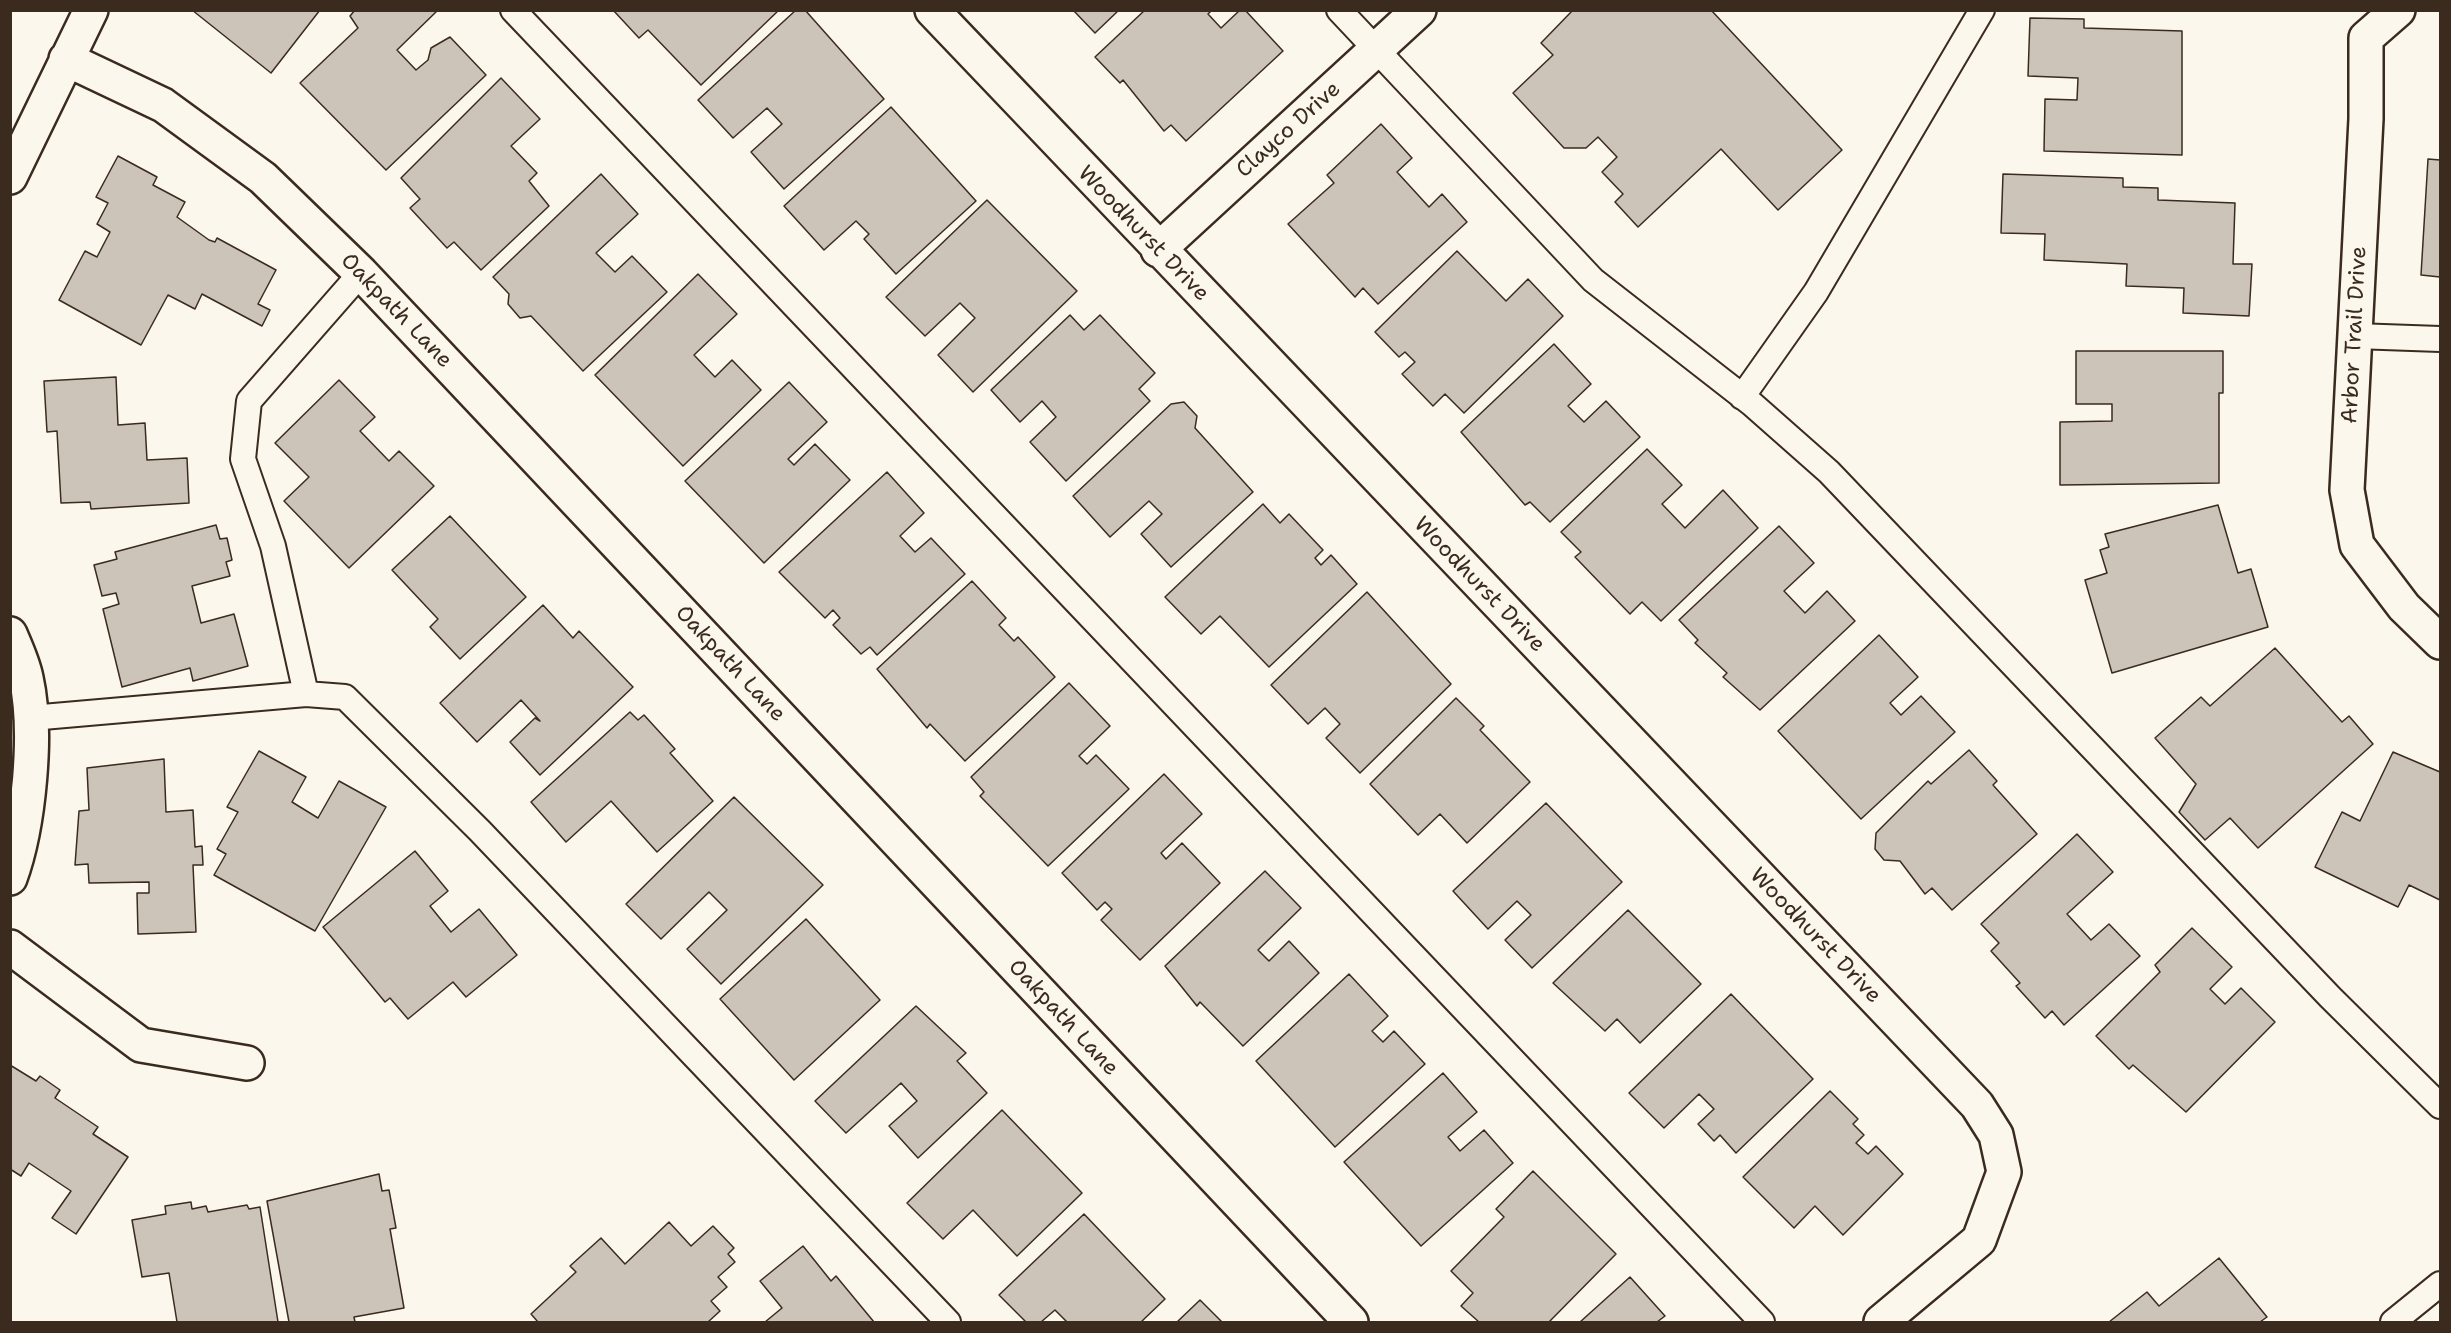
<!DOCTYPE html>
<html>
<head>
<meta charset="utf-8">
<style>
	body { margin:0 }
	#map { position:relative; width:2451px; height:1333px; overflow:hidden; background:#fbf7ec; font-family:"Shantell Sans",sans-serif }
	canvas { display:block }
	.frame { position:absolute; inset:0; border:12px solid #3b2a1e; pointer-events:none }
</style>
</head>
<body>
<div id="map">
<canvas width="2451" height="1333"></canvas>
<div class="frame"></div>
</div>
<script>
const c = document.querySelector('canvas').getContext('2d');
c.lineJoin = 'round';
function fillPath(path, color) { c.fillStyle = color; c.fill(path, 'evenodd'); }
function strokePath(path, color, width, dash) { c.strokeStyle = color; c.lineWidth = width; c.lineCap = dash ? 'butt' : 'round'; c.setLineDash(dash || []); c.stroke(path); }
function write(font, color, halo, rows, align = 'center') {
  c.font = font + ' "Shantell Sans",sans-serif'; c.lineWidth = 6; c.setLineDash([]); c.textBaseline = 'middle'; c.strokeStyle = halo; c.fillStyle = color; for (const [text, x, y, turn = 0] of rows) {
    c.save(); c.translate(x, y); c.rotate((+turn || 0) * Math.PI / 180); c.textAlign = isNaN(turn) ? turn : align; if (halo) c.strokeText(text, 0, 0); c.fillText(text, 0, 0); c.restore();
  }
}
const building = new Path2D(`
	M 192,10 L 320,10 L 271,73 Z
	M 355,10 L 438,10 L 397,50 L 416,70 L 428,60 L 431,48 L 450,37 L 486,75 L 386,170 L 300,83 L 358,28 L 350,16 Z
	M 613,10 L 779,10 L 701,85 L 648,30 L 639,38 Z
	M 796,10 L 805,10 L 884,99 L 784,189 L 751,152 L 782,124 L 767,108 L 733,138 L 698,100 Z
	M 1073,10 L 1119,10 L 1095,33 Z
	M 1145,10 L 1212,10 L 1208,14 L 1221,28 L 1240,10 L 1245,10 L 1283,51 L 1186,141 L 1171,125 L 1164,131 L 1123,80 L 1120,83 L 1095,57 Z
	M 1573,10 L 1711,10 L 1842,150 L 1778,210 L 1721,149 L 1638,227 L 1615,202 L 1623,194 L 1602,172 L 1617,157 L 1598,137 L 1586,148 L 1564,148 L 1513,93 L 1553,55 L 1541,43 Z
	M 2030,18 L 2084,19 L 2084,28 L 2182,31 L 2182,155 L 2044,151 L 2045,99 L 2077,100 L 2078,78 L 2028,76 Z
	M 501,78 L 540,119 L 511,146 L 537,173 L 529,181 L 549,206 L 481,270 L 454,242 L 447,248 L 410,208 L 420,199 L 401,178 Z
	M 891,107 L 976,201 L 896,274 L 864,239 L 869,234 L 856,221 L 824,250 L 784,206 Z
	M 1381,124 L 1412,158 L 1397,172 L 1429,207 L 1442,194 L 1467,222 L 1378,304 L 1363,288 L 1355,297 L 1288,224 L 1334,183 L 1327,175 Z
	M 118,156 L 157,177 L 153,185 L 185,202 L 177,217 L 209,240 L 215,242 L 217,238 L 276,270 L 258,304 L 270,310 L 262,326 L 202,294 L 195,309 L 168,295 L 141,345 L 59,300 L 85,251 L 97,257 L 110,232 L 97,224 L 108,203 L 96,197 Z
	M 2428,159 L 2440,160 L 2440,277 L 2421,275 Z
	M 601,174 L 638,214 L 596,253 L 615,272 L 632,256 L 667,292 L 583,371 L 531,316 L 520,318 L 508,304 L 509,294 L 493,277 Z
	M 2003,174 L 2123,178 L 2123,187 L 2158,188 L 2158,200 L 2235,203 L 2233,264 L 2252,264 L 2249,316 L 2183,313 L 2184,288 L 2126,286 L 2127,264 L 2044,260 L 2045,234 L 2001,233 Z
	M 987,200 L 1077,291 L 973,392 L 938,355 L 975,318 L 960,303 L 925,336 L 886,297 Z
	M 1457,251 L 1506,301 L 1528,279 L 1563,316 L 1464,413 L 1445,394 L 1433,406 L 1402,374 L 1415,362 L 1405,352 L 1399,357 L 1375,332 Z
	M 698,274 L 737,314 L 694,355 L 715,377 L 732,360 L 761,390 L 683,466 L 595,375 Z
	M 1070,315 L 1084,330 L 1100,315 L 1155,373 L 1139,389 L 1150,401 L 1066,481 L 1030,442 L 1056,417 L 1042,401 L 1020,422 L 991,390 Z
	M 1554,344 L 1591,384 L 1568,406 L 1584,422 L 1606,401 L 1640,437 L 1550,522 L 1530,502 L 1525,505 L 1461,432 Z
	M 2076,351 L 2223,351 L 2223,393 L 2219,393 L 2219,483 L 2060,485 L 2060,422 L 2112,421 L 2112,404 L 2076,404 Z
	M 116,377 L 118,425 L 145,423 L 147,460 L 187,458 L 189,503 L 91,509 L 90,502 L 61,503 L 57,431 L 47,432 L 44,381 Z
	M 339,380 L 375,417 L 360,431 L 389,461 L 399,451 L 434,486 L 349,568 L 284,501 L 309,477 L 275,443 Z
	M 789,382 L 827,422 L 788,459 L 794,465 L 815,444 L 850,480 L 764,563 L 685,481 Z
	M 1184,402 L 1197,416 L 1195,428 L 1253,492 L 1171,567 L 1141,534 L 1162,514 L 1149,501 L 1110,537 L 1073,496 L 1171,404 Z
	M 1647,449 L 1682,485 L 1662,504 L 1685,528 L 1723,490 L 1758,528 L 1661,621 L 1642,602 L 1630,614 L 1575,557 L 1581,552 L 1561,532 Z
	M 887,472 L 924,513 L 900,536 L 915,552 L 931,538 L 965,574 L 877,655 L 870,647 L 861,654 L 833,625 L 840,618 L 833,610 L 825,618 L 779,572 Z
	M 1263,504 L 1280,523 L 1289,514 L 1323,550 L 1315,558 L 1321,565 L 1331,555 L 1357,584 L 1269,667 L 1220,616 L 1201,634 L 1165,597 Z
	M 2218,505 L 2238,573 L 2251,569 L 2268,627 L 2112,673 L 2085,580 L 2107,573 L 2100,550 L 2109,547 L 2105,534 Z
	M 450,516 L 526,597 L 460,659 L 430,627 L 438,619 L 392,570 Z
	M 216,525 L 220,539 L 227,538 L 232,560 L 226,562 L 230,576 L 192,586 L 201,623 L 234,614 L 248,666 L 193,681 L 190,668 L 122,687 L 103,609 L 119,604 L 116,593 L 102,596 L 94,565 L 117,559 L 115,552 Z
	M 1779,526 L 1814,563 L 1784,591 L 1805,613 L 1827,591 L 1855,621 L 1760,710 L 1723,677 L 1727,673 L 1695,643 L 1698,640 L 1679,620 Z
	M 972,581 L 1006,618 L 999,625 L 1014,641 L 1018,637 L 1055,677 L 965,761 L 930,724 L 927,728 L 877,669 Z
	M 1367,592 L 1451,684 L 1360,773 L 1326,738 L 1340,724 L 1325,708 L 1308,724 L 1271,685 Z
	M 543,605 L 573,638 L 579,631 L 633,687 L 540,775 L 510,742 L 535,718 L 540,721 L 521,700 L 477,742 L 440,703 Z
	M 1879,635 L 1918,677 L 1890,703 L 1901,715 L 1921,696 L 1955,732 L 1861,819 L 1778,731 Z
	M 2275,648 L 2342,722 L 2349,716 L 2373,744 L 2258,848 L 2230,818 L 2205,840 L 2179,812 L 2196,784 L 2155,738 L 2201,697 L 2210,706 Z
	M 1069,683 L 1110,726 L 1079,756 L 1087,764 L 1096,755 L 1129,789 L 1048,866 L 980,796 L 984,792 L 971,777 Z
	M 1456,698 L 1484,726 L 1480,730 L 1530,782 L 1467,843 L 1440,814 L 1418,835 L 1370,784 Z
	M 630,712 L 638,720 L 644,715 L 675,749 L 670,753 L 713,801 L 657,852 L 611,801 L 566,842 L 531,802 Z
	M 1969,750 L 1997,781 L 1993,785 L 2037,834 L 1952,910 L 1932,888 L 1925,894 L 1900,861 L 1884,860 L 1875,849 L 1876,833 L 1928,781 L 1931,784 Z
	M 259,751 L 306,777 L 292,802 L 318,818 L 339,781 L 386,807 L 315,931 L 214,875 L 226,854 L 217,849 L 238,812 L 227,807 Z
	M 2393,752 L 2440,772 L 2440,900 L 2409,885 L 2398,907 L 2315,867 L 2342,812 L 2360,821 Z
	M 164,759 L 166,812 L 193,810 L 195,847 L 202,846 L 203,865 L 193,865 L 196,932 L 138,934 L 137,893 L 149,893 L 149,882 L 89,883 L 88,864 L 75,865 L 79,811 L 89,810 L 87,768 Z
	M 1164,774 L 1202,814 L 1161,853 L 1166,859 L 1182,843 L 1220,883 L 1140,960 L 1101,920 L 1112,909 L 1105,902 L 1097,910 L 1062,873 Z
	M 734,797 L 823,885 L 721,984 L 687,949 L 727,910 L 709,892 L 661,939 L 626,904 Z
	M 1546,803 L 1622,882 L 1532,968 L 1505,940 L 1531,915 L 1517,901 L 1488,929 L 1453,891 Z
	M 2077,834 L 2113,872 L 2067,914 L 2091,940 L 2109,924 L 2140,956 L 2064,1025 L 2052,1011 L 2045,1018 L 2016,986 L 2020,983 L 1991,951 L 1999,943 L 1981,924 Z
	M 415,851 L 448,891 L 430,906 L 451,932 L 479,909 L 517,955 L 466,997 L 453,982 L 408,1019 L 390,998 L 385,1002 L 323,927 Z
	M 1265,871 L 1301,908 L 1258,950 L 1269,961 L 1289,941 L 1319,973 L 1243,1046 L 1200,1002 L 1197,1006 L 1165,966 Z
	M 1628,910 L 1701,984 L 1640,1043 L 1617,1019 L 1605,1031 L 1553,983 Z
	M 806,919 L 880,1000 L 794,1080 L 720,999 Z
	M 2192,928 L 2232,967 L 2210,989 L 2225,1004 L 2241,988 L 2275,1022 L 2186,1112 L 2133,1065 L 2129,1069 L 2096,1036 L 2160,972 L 2155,965 Z
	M 1349,974 L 1388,1016 L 1372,1031 L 1383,1042 L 1394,1031 L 1425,1064 L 1335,1147 L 1256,1061 Z
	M 1731,994 L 1813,1079 L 1736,1153 L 1720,1135 L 1714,1141 L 1698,1124 L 1714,1109 L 1699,1094 L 1664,1128 L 1629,1093 Z
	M 916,1006 L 966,1053 L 957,1061 L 987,1093 L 918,1158 L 889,1126 L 917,1101 L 901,1083 L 846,1133 L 815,1101 Z
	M 10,1065 L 36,1081 L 40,1076 L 60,1090 L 55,1098 L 98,1127 L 93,1134 L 128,1157 L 76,1234 L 52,1218 L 71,1191 L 29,1163 L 21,1176 L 10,1169 Z
	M 1443,1073 L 1477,1112 L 1448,1137 L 1460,1151 L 1484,1130 L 1513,1163 L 1421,1246 L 1344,1162 Z
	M 1830,1091 L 1858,1119 L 1853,1124 L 1864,1135 L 1856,1143 L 1868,1154 L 1876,1146 L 1903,1174 L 1843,1235 L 1815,1206 L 1794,1228 L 1743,1177 Z
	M 1002,1110 L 1082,1193 L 1017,1256 L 973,1210 L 943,1239 L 907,1203 Z
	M 1533,1171 L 1616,1254 L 1549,1322 L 1479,1322 L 1461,1306 L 1473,1293 L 1451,1271 L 1504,1217 L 1496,1209 Z
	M 379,1174 L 382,1191 L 389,1190 L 396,1228 L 390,1229 L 404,1308 L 354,1317 L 355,1322 L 289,1322 L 267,1201 Z
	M 191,1202 L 192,1209 L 206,1206 L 208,1212 L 247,1205 L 249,1209 L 260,1207 L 278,1322 L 177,1322 L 169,1273 L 142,1277 L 132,1220 L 166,1214 L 165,1206 Z
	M 1084,1214 L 1165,1299 L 1141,1322 L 1067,1322 L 1055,1310 L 1041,1322 L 1026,1322 L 999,1295 Z
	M 669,1222 L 691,1246 L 713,1226 L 734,1248 L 728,1254 L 735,1262 L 718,1277 L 727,1287 L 711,1301 L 720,1311 L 708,1322 L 538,1322 L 531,1314 L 576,1272 L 570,1266 L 601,1238 L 625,1264 Z
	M 803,1246 L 831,1281 L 836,1276 L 874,1322 L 765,1322 L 782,1308 L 760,1281 Z
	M 2219,1258 L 2267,1317 L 2260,1322 L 2109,1322 L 2147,1292 L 2159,1306 Z
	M 1630,1277 L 1665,1316 L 1657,1322 L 1580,1322 Z
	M 1200,1300 L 1222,1322 L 1177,1322 Z`);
fillPath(building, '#ccc4b9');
strokePath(building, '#3b2a1e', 1.5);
const lane = new Path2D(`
	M 513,10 L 1762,1322
	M 1339,10 L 1593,280 L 1752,404 L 1829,472 L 2330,997 L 2440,1106
	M 2355,336 L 2440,339
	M 1742,397 L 1816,292 L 1982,10
	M 306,694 L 273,546 L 243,459 L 249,401 L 361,273
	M 31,718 L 306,694 L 345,697 L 480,831 L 948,1322
	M 2393,1322 L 2440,1284`);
const street = new Path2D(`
	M 932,10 L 1977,1105 L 1996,1135 L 2004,1172 L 1979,1240 L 1881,1322
	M 2398,10 L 2366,38 L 2366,119 L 2347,490 L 2357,545 L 2404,607 L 2440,642
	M 66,59 L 163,105 L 263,178 L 361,273 L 1351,1322
	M 10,177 L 91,10
	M 1158,250 L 1419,10
	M 10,634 C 16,648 23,663 26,678 C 38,732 29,826 10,878
	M 10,947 L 141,1045 L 247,1063`);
strokePath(lane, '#3b2a1e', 28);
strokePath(street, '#3b2a1e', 38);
strokePath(lane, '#fbf7ec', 24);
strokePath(street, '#fbf7ec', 33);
write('22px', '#3b2a1e', '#fbf7ec', [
	["Clayco Drive",1289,130,-42],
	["Woodhurst Drive",1143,234,46],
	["Oakpath Lane",396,311,46],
	["Arbor Trail Drive",2355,335,-87],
	["Woodhurst Drive",1479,585,46],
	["Oakpath Lane",730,664,47],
	["Woodhurst Drive",1815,936,46],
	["Oakpath Lane",1063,1018,47]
]);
</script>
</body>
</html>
